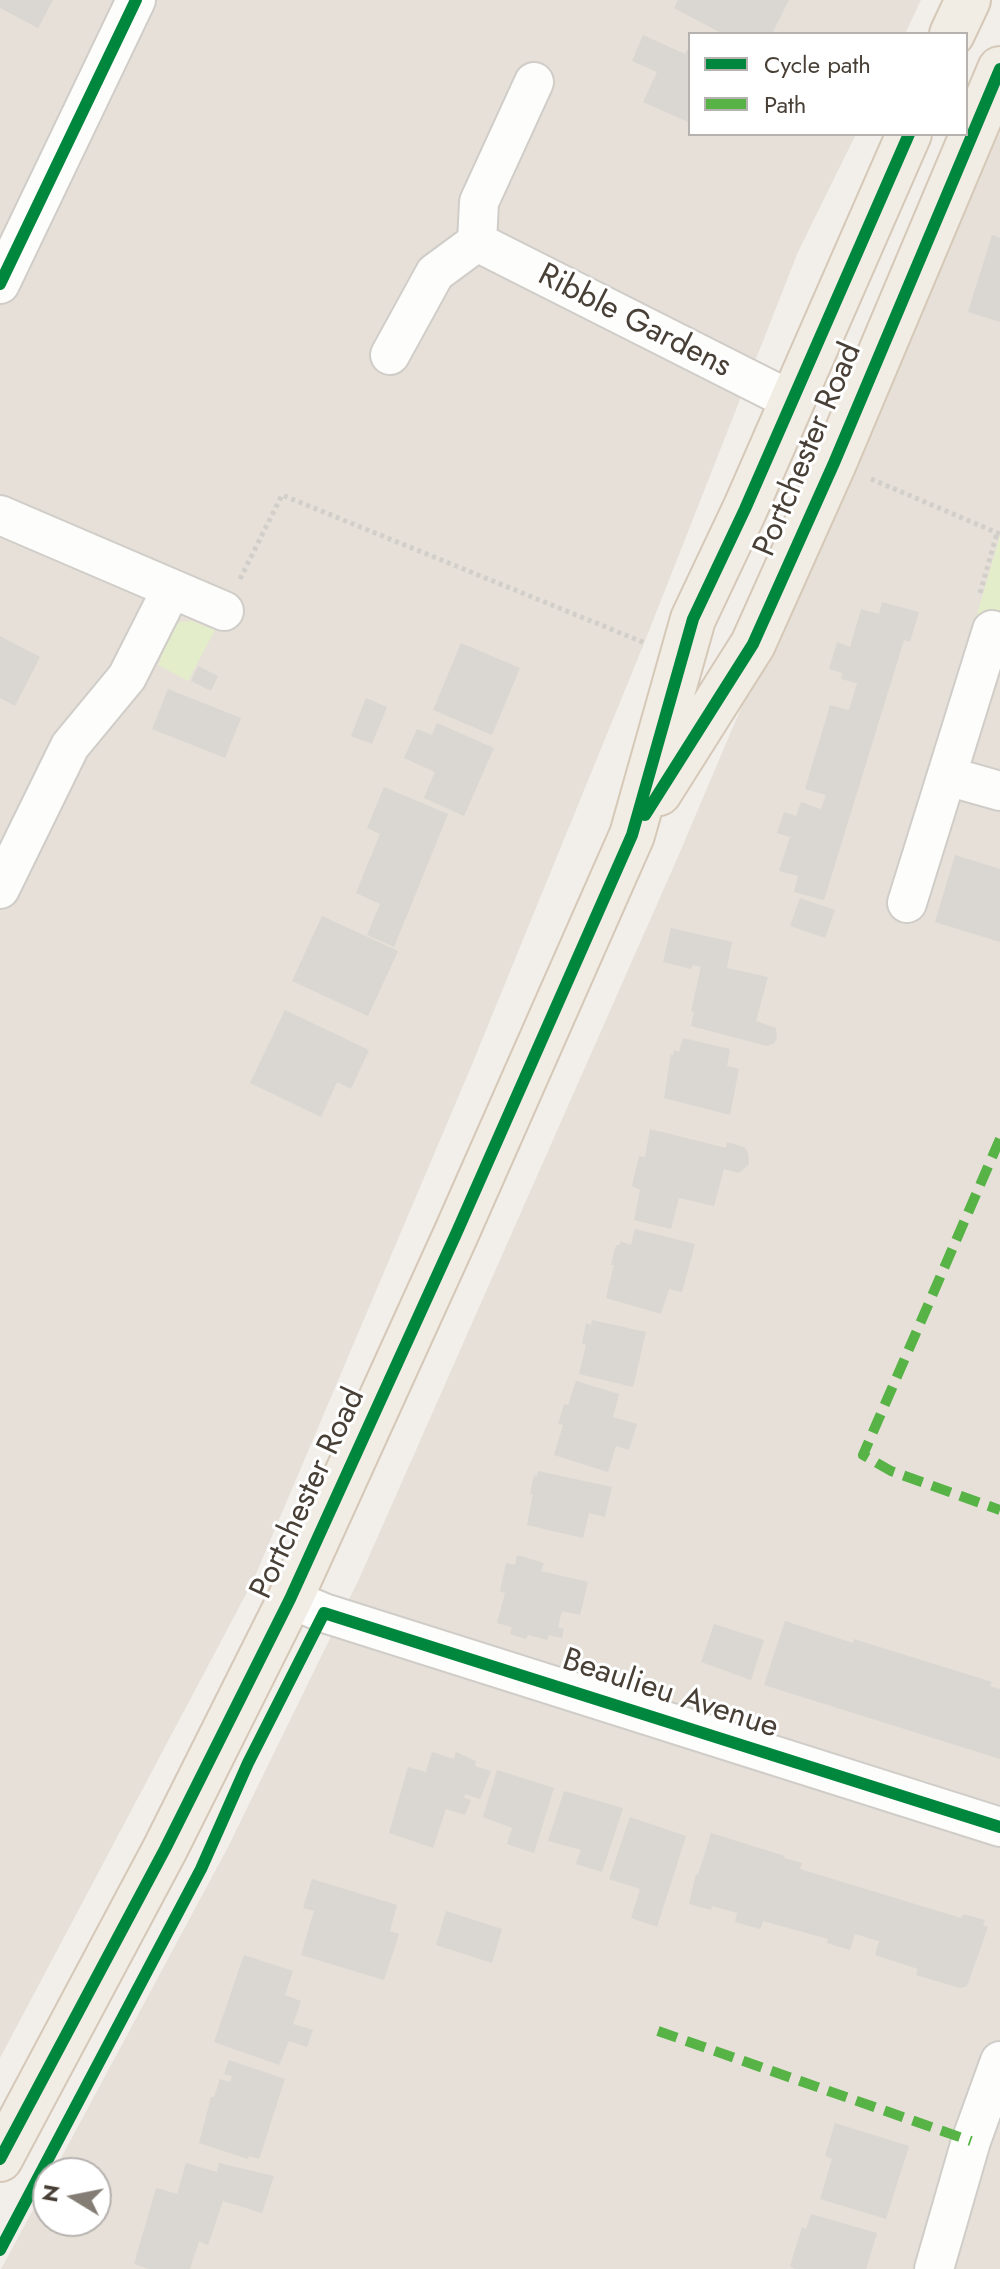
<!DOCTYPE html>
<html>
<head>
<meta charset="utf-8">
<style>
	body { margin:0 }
	#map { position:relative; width:1000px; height:2269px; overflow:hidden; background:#f2efeb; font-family:Jost,sans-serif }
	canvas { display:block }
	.legend { position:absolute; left:688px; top:32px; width:280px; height:104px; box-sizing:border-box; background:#fff; border:2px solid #b6b2af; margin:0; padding:10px 14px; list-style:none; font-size:24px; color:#483f36 }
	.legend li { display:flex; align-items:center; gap:16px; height:40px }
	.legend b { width:40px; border:2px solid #b6b2af }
	.north { position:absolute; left:32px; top:2157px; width:80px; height:80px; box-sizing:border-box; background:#fff; border:2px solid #b6b2af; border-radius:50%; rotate:280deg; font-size:22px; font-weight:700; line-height:32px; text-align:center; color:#483f36 }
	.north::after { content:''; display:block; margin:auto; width:28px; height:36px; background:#847d75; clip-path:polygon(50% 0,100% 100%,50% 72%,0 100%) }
</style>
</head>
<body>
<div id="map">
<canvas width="1000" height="2269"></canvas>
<ul class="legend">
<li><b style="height:10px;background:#00873e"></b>Cycle path</li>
<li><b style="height:10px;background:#57b346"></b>Path</li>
</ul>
<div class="north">N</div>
</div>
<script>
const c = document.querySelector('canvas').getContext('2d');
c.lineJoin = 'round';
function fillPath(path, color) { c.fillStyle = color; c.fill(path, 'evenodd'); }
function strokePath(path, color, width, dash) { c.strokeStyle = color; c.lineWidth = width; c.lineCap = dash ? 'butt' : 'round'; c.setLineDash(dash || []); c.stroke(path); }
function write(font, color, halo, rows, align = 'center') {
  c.font = font + ' Jost,sans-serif'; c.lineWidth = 6; c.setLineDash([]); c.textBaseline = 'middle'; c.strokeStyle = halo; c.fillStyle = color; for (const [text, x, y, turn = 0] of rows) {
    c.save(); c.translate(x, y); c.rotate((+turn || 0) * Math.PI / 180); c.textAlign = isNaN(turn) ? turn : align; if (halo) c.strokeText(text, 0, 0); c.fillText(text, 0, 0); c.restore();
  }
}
fillPath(new Path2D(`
	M 0,0 L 921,0 L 905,34 L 690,34 L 690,134 L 856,134 L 798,252 L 645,641 L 471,1067 L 253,1581 L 0,2058 Z
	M 1000,131 L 1000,2269 L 1,2269 L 48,2182 L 48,2221 L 96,2221 L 96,2173 L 53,2173 L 228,1847 L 359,1579 L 677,859 L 874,394 Z`), '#e6e0d8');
fillPath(new Path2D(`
	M 1000,536 L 1000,630 L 975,621 Z
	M 191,621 L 215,630 L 188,681 L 158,665 L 173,626 L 181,622 Z`), '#e3edca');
fillPath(new Path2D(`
	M 0,0 L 53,0 L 38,28 L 0,8 Z
	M 678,0 L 789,0 L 772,34 L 723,34 L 674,8 Z
	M 643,35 L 685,54 L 687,50 L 690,51 L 690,123 L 643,102 L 657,72 L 632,61 Z
	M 992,235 L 1000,238 L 1000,322 L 968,312 Z
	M 882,602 L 919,612 L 910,642 L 904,640 L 824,900 L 794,892 L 798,876 L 779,871 L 790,837 L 777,833 L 784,812 L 796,816 L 801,802 L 821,809 L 826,795 L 805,789 L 830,705 L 849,710 L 857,683 L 841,679 L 842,673 L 829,669 L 837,642 L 850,647 L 861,609 L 879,614 Z
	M 0,636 L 40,657 L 15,706 L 0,698 Z
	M 461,643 L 520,668 L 492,735 L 433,710 Z
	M 198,666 L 218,676 L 211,691 L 191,681 Z
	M 168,689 L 241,718 L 225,758 L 152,729 Z
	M 366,698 L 387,707 L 372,744 L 351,736 Z
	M 437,723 L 494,748 L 464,816 L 424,798 L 435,772 L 404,758 L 417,729 L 432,735 Z
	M 384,787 L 448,814 L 394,947 L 367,935 L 380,904 L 356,893 L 380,834 L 367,828 Z
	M 955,855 L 1000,869 L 1000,942 L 935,922 Z
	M 800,898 L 835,910 L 825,938 L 790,926 Z
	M 322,916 L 398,951 L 368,1016 L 292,981 Z
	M 671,928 L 732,942 L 727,968 L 768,977 L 756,1021 L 776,1028 L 777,1038 L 774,1043 L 767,1046 L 691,1026 L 694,1012 L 691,1011 L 701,967 L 693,965 L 691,969 L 663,962 Z
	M 285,1010 L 369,1050 L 351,1089 L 337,1082 L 321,1117 L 250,1083 Z
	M 683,1038 L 730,1049 L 727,1066 L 739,1069 L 730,1115 L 664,1098 L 671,1054 L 673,1056 L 674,1050 L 679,1052 Z
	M 650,1129 L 726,1148 L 727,1142 L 744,1147 L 748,1152 L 749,1164 L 739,1173 L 724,1169 L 714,1206 L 679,1198 L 671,1229 L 634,1220 L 640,1190 L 632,1186 L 639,1156 L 645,1157 Z
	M 635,1229 L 695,1244 L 682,1292 L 669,1289 L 661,1314 L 606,1298 L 614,1265 L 611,1265 L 616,1245 L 620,1245 L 620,1241 L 631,1245 Z
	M 592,1320 L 646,1332 L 633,1387 L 579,1374 L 586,1345 L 582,1343 L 586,1323 L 591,1325 Z
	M 576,1381 L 619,1394 L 613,1417 L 637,1424 L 629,1450 L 616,1446 L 608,1472 L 554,1455 L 563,1425 L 558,1424 L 564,1404 L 568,1405 Z
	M 538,1471 L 612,1487 L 605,1517 L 589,1513 L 583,1538 L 527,1525 L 533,1494 L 530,1494 L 534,1475 L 537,1476 Z
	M 517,1555 L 544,1563 L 541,1571 L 588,1582 L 580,1615 L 562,1611 L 558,1627 L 564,1629 L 562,1638 L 549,1635 L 547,1640 L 528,1635 L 526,1639 L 510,1634 L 512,1627 L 497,1623 L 505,1593 L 500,1591 L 506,1563 L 515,1565 Z
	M 785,1621 L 853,1643 L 854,1639 L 992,1682 L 990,1686 L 1000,1689 L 1000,1759 L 764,1685 Z
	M 714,1624 L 764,1640 L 751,1680 L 701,1662 Z
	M 432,1752 L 454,1759 L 456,1752 L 476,1761 L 475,1766 L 491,1771 L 480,1799 L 465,1794 L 464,1798 L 471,1800 L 465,1815 L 446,1809 L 433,1848 L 389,1833 L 408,1767 L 426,1772 Z
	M 497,1770 L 554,1788 L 534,1853 L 507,1844 L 512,1828 L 483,1817 Z
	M 564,1791 L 623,1808 L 602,1872 L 576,1864 L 581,1850 L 548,1841 Z
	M 630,1817 L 686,1836 L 657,1927 L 631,1918 L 640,1889 L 609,1879 Z
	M 711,1833 L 785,1856 L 784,1858 L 802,1863 L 800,1869 L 961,1918 L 963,1914 L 985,1920 L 983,1925 L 988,1927 L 967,1986 L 960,1988 L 916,1975 L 918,1969 L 875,1955 L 879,1941 L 855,1934 L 850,1950 L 827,1943 L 828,1939 L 763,1921 L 760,1929 L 735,1922 L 737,1913 L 712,1906 L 711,1910 L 689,1904 L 696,1874 L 698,1875 Z
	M 312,1879 L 397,1905 L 390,1931 L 399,1934 L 384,1980 L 301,1955 L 314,1911 L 303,1908 Z
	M 446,1911 L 502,1929 L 492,1963 L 436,1945 Z
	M 244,1955 L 293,1971 L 285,1995 L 301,2001 L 293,2024 L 313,2030 L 307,2047 L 289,2041 L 279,2065 L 214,2042 Z
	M 229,2060 L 285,2079 L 259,2159 L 249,2156 L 248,2159 L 199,2143 L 211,2097 L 214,2097 L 220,2079 L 230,2082 L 232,2076 L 224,2074 Z
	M 835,2123 L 909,2146 L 886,2219 L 820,2199 L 832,2159 L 825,2156 Z
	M 186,2163 L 217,2172 L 219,2163 L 274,2176 L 262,2213 L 223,2201 L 208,2245 L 199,2241 L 190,2269 L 149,2269 L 134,2264 L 156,2188 L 177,2194 Z
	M 811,2214 L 877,2233 L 866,2269 L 795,2269 L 790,2266 L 802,2227 L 806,2229 Z`), '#dad6d2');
const minor = new Path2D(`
	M 477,242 L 479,202 L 534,82
	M 0,284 L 136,0
	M 390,355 L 435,273 L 477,242 L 792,401
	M 0,515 L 224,611
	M 947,776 L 1000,791
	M 0,889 L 70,746 L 127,677 L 171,590
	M 907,903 L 992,630
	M 290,1599 L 324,1613 L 1000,1827
	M 934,2269 L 971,2141 L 1000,2061`);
const major = new Path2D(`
	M 952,34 L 968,0
	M 659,793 L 753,644 L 834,463 L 1000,69
	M 0,2159 L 165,1849 L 290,1599 L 456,1234 L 632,835 L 693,619 L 745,509 L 909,134`);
strokePath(minor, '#d0cdc8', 42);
strokePath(major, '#d5c8b7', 48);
strokePath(new Path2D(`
	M 871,479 L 1000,534
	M 240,579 L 282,495 L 645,643
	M 980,593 L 997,533`), '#d2cfca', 5, [4, 4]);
strokePath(minor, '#fdfdfc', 38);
strokePath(major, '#f1ece4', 44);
strokePath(new Path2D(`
	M 1000,1139 L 863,1455 L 891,1471 L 1000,1510
	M 658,2031 L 971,2141`), '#57b346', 10, [20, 10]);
strokePath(new Path2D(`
	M 0,284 L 136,0
	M 645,815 L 753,644 L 834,463 L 1000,69
	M 0,2159 L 165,1849 L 290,1599 L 456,1234 L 632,835 L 693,619 L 745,509 L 909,134
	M 0,2250 L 201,1869 L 248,1763 L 324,1613 L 1000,1827`), '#00873e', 12);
write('32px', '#483f36', '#fff', [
	["Ribble Gardens",634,322,27],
	["Portchester Road",809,450,-67],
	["Portchester Road",309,1494,-65],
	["Beaulieu Avenue",670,1695,18]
]);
</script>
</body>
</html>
